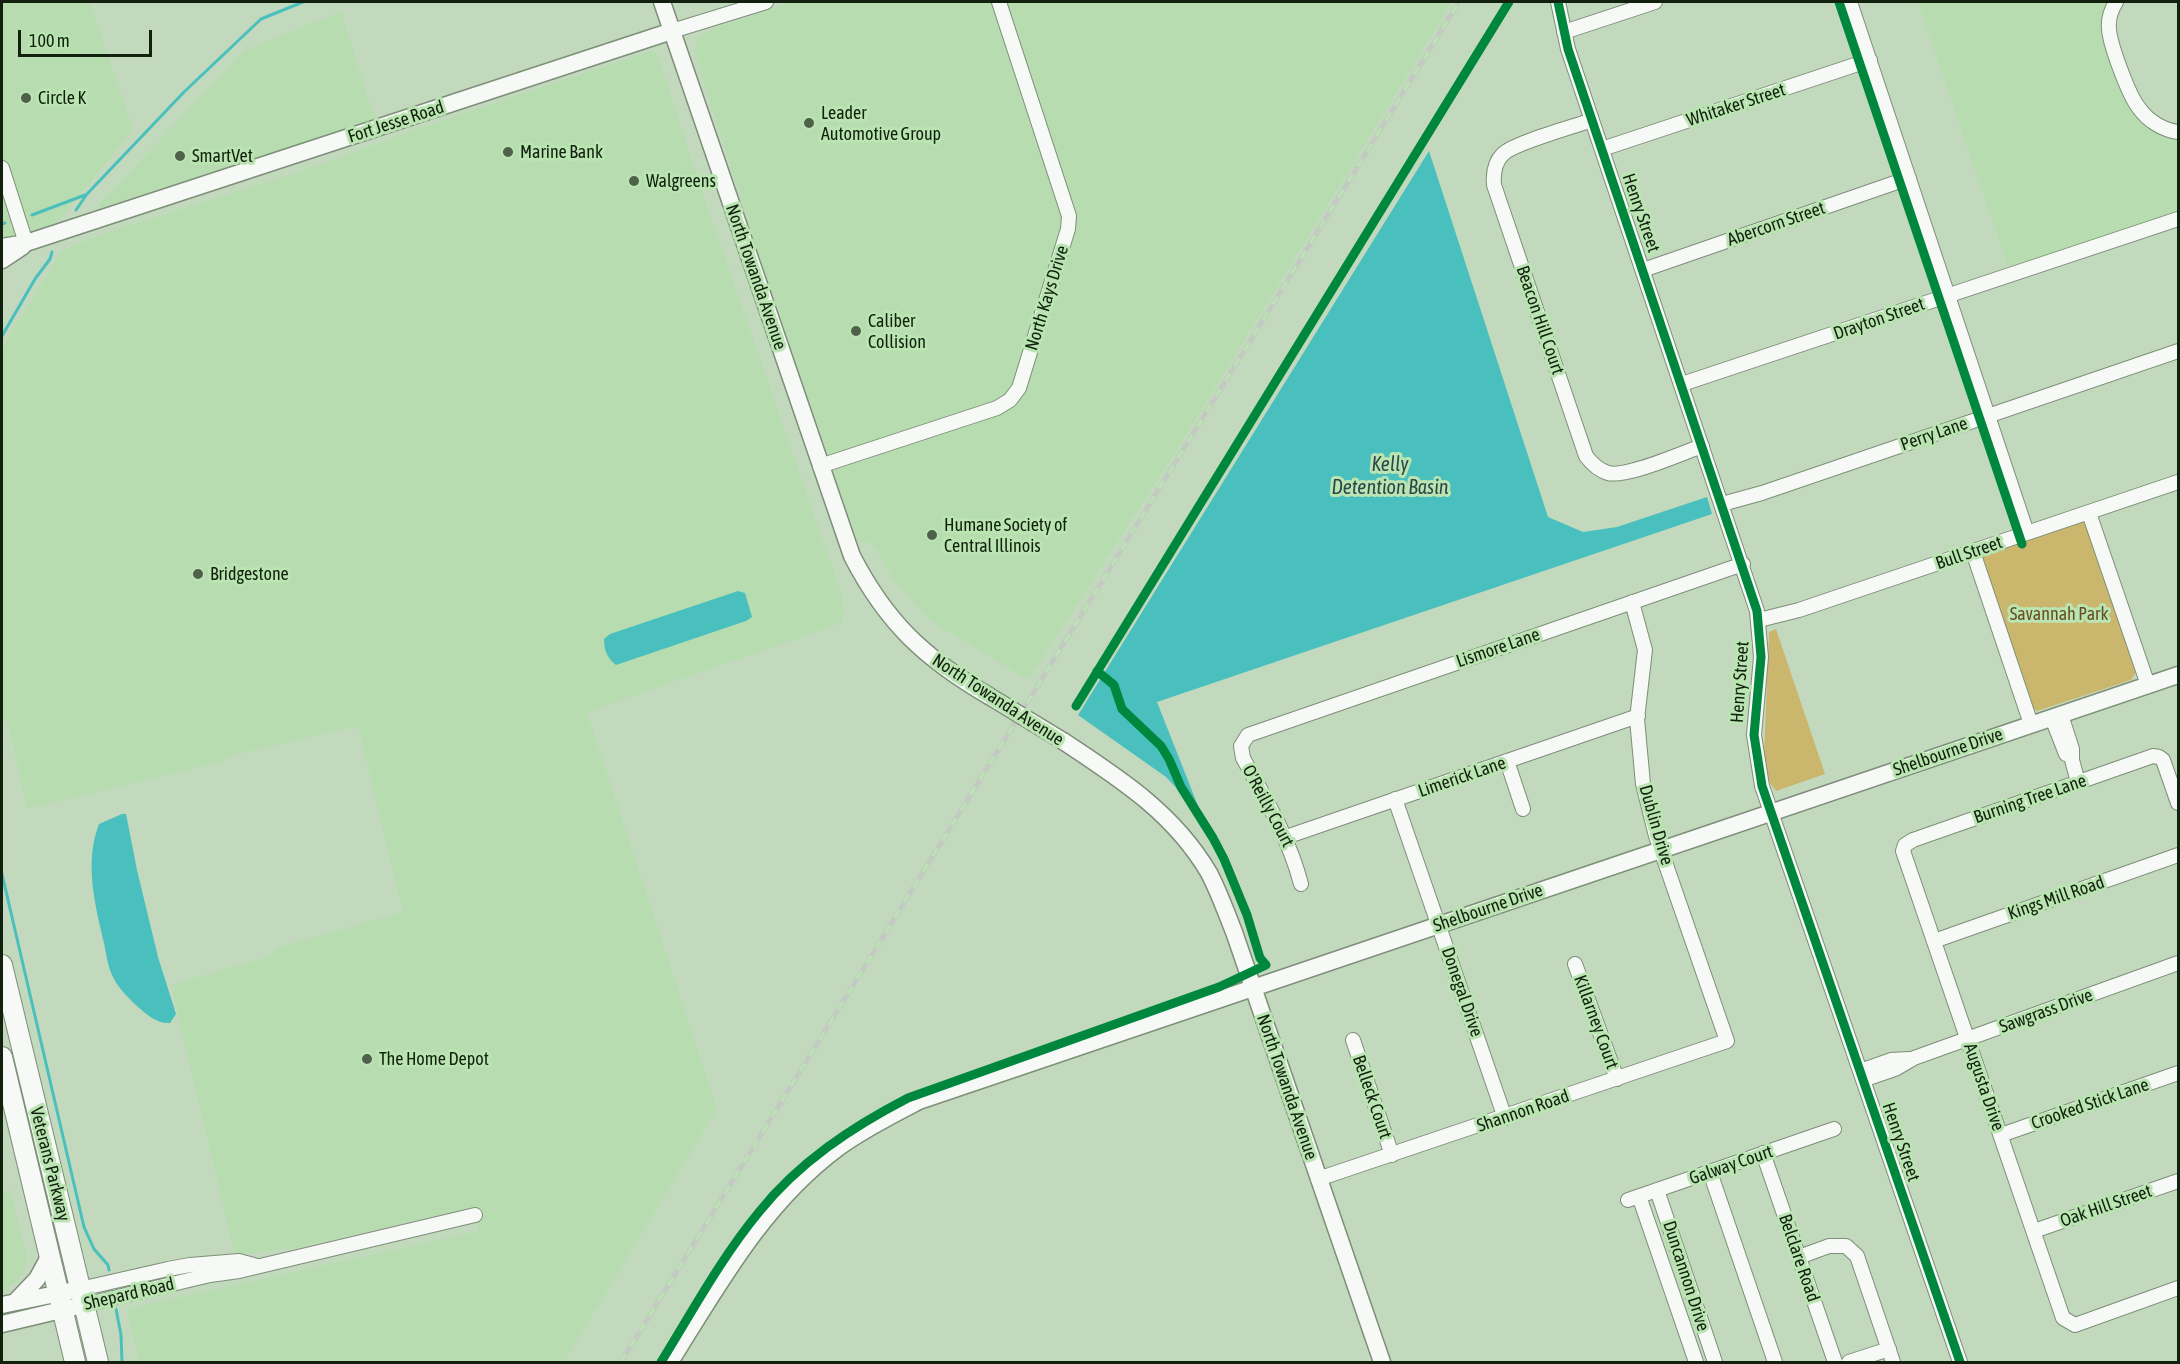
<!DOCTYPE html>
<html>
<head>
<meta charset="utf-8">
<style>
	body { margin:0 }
	#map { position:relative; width:2180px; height:1364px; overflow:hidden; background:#c2d9bd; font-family:"Asap Condensed",sans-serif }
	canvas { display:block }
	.frame { position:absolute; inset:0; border:3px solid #11210e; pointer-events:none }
	.scale { position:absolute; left:18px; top:30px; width:134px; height:27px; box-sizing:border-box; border:3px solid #11210e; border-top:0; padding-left:8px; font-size:18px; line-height:21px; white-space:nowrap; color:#11210e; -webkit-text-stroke:4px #bae4b2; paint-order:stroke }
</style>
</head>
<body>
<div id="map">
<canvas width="2180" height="1364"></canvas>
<div class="frame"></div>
<div class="scale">100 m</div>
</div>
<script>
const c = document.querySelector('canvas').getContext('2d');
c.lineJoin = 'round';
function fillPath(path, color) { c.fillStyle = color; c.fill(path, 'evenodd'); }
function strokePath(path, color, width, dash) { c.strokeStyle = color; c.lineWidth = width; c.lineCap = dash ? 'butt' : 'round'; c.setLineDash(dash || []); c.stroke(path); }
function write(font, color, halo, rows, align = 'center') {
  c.font = font + ' "Asap Condensed",sans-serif'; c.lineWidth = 6; c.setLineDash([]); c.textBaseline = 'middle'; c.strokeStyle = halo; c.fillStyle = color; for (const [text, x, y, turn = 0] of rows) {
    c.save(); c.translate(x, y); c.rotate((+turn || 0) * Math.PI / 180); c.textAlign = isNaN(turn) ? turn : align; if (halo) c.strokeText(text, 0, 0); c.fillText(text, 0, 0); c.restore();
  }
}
fillPath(new Path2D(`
	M 2,2 L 90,2 L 133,130 L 56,223 L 2,240 Z
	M 791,2 L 1452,2 L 1173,456 L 1028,680 L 930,620 L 893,579 L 874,546 L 866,541 L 859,542 L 837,482 L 756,245 L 694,50 L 698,38 L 713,29 Z
	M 1918,2 L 2108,2 L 2104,18 L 2127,97 L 2178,138 L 2178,212 L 2012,268 L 2007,264 Z
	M 341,12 L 375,120 L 94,210 L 245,50 Z
	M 651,51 L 657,54 L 705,200 L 842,596 L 843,614 L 842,623 L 587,712 L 717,1109 L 564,1362 L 139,1362 L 127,1309 L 479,1231 L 474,1207 L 295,1248 L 235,1255 L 171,985 L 270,956 L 276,948 L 403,912 L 358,726 L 225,757 L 225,761 L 27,809 L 8,722 L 2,720 L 2,348 L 62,251 L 103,234 L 300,172 L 423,127 Z
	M 10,1190 L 27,1260 L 18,1280 L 2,1291 L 2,1192 Z`), '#b7dcb0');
fillPath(new Path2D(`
	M 2081,521 L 2088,524 L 2137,671 L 2131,680 L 2037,711 L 2031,707 L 1981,557 L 1982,555 Z
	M 1776,629 L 1825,774 L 1776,791 L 1770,783 L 1764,755 L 1769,632 Z`), '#cab76d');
fillPath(new Path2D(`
	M 1429,151 L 1548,517 L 1583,532 L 1617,527 L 1707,497 L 1712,514 L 1157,702 L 1202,816 L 1166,777 L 1078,715 Z
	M 738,591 L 745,593 L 752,617 L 746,621 L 616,665 C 607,658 604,650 604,639 L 610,634 Z
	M 122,814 L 126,814 L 137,870 L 158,957 L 176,1014 L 170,1023 C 158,1024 147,1015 138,1007 C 127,997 115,985 110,970 C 107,962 106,952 104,943 C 95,904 84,863 99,824 Z`), '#4ac0be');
strokePath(new Path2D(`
	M 76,210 L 87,194 L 184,92 L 261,19 L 303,2
	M 32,215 L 85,195
	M 2,224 L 5,223
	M 2,336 L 35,279 L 50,259 L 52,252
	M 2,874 L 84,1227 L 94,1249 L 108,1265 L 109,1270
	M 116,1309 L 121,1335 L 122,1362`), '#4ac0be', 3);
const minor = new Path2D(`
	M 1558,2 L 1568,49 L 1757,611 L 1761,657 L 1754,735 L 1762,786 L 1960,1362
	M 1850,2 L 2027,533
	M 2116,2 C 2111,10 2108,19 2109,29 C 2110,45 2129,96 2139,108 C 2148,121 2163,130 2178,132
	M 672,31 L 766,2
	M 1564,32 L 1655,2
	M 1592,120 C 1573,127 1514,143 1503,154 C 1494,163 1493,174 1494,185 L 1586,456 C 1592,464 1598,470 1608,473 C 1626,478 1682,453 1702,446
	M 1602,149 L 1870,60
	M 2,168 L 26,243
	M 1643,270 L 1909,178
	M 1682,384 L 2178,219
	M 820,466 L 997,408 L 1010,400 L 1019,388 L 1068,229 L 1069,216 L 999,2
	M 1722,504 L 1762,493 L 2178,351
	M 2089,513 L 2148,685
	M 1973,552 L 2031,724
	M 1759,620 L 1799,610 L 2178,482
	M 2061,715 L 2072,749 L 2072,760 L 2078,782
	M 2052,718 L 2066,754
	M 1507,761 L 1523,809
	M 1395,799 L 1505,1118
	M 2178,803 L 2163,760 L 2159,757 L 2153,756 L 1913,840 L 1905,845 L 1903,851 L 2063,1318 L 2075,1325 L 2178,1288
	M 1286,837 L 1638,716
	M 1301,884 C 1289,838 1266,800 1243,758 L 1241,746 L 1248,735 L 1743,564
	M 1934,941 L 2178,855
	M 1575,964 L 1617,1079
	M 1353,1040 L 1392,1155
	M 1860,1071 L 1891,1060 L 1909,1059
	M 1863,1080 L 1895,1069 L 1914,1058 L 2178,963
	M 2001,1135 L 2178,1073
	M 1763,1153 L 1835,1362
	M 1710,1172 L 1775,1362
	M 1318,1179 L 1727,1041 L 1656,836 L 1643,784 L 1637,719 L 1645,650 L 1632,602
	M 1657,1190 L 1715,1362
	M 1639,1196 L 1696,1362
	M 1628,1200 L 1834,1129
	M 2034,1231 L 2178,1181
	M 1799,1257 L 1829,1246 L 1846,1246 L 1857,1256 L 1893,1362
	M 80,1289 L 168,1269 L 190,1265 L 239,1261 L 257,1266
	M 84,1305 L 210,1275 L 239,1271 L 475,1215
	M 1849,1362 L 1889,1349`);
const major = new Path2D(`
	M 662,2 L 852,556 C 886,622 924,658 989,696
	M 2,247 L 26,243 L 672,31
	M 2,260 L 23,246
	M 1063,741 C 1119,778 1174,813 1209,873 C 1219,892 1226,912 1234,932 L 1382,1362
	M 16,1301 L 37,1279 L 49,1257
	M 2,1305 L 80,1289
	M 2,1324 L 74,1307
	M 670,1362 C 719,1284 763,1203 839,1147 C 864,1129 892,1115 919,1101 L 2178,675`);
const highway = new Path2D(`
	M 2,965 L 98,1362
	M 2,1057 L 75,1362`);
strokePath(minor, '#7d8e79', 16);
strokePath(major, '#7d8e79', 19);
strokePath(highway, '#7d8e79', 22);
strokePath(minor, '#f6f9f5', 14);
strokePath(major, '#f6f9f5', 16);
strokePath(highway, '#f6f9f5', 20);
const rail = new Path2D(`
	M 621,1362 L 1459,2`);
strokePath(rail, '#c3cac2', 5);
strokePath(rail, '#bae4b2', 3, [9]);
const majorBridge = new Path2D(`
	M 989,696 L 1063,741`);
strokePath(majorBridge, '#7d8e79', 19, []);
strokePath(majorBridge, '#f6f9f5', 16);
strokePath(new Path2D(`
	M 1558,2 L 1568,49 L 1757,611 L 1761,657 L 1754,735 L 1762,786 L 1960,1362
	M 1839,2 L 2022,544
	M 1076,706 L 1509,2
	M 661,1362 C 692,1312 721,1258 759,1212 C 799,1162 852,1127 908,1098 L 1219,987 L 1266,965 L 1260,958 L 1247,915 L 1224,859 L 1213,838 L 1181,787 L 1169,759 L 1161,746 L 1122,709 L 1114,685 L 1097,671`), '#00873e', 9);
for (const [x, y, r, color] of [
	[26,98,6,"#4f614b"],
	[809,123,6,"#4f614b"],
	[508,152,6,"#4f614b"],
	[180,156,6,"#4f614b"],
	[634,181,6,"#4f614b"],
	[856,331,6,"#4f614b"],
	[932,535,6,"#4f614b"],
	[198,574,6,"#4f614b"],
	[367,1059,6,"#4f614b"]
]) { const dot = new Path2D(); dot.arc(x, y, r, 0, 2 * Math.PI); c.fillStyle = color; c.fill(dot); strokePath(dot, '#bae4b2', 2); }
write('18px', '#11210e', '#bae4b2', [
	["Circle K",38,98],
	["Leader",821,113],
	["Automotive Group",821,134],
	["Marine Bank",520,152],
	["SmartVet",192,156],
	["Walgreens",646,181],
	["Caliber",868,321],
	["Collision",868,342],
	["Humane Society of",944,525],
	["Central Illinois",944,546],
	["Bridgestone",210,574],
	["The Home Depot",379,1059]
], 'left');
write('18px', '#11210e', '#bae4b2', [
	["Whitaker Street",1736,105,-18],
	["Fort Jesse Road",396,122,-18],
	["Henry Street",1641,213,71],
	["Abercorn Street",1776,224,-19],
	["North Towanda Avenue",756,277,71],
	["North Kays Drive",1047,298,-73],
	["Drayton Street",1879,319,-19],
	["Beacon Hill Court",1540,320,71],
	["Perry Lane",1934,434,-19],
	["Bull Street",1969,553,-19],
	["Lismore Lane",1498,648,-19],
	["Henry Street",1740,682,-86],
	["North Towanda Avenue",998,700,33],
	["Shelbourne Drive",1948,752,-19],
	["Limerick Lane",1462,777,-19],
	["Burning Tree Lane",2030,799,-19],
	["O'Reilly Court",1268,806,62],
	["Dublin Drive",1656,825,74],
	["Kings Mill Road",2056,898,-19],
	["Shelbourne Drive",1488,908,-19],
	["Donegal Drive",1462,992,71],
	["Sawgrass Drive",2046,1011,-20],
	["Killarney Court",1596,1022,70],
	["North Towanda Avenue",1287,1087,71],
	["Augusta Drive",1984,1087,71],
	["Belleck Court",1372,1097,71],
	["Crooked Stick Lane",2090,1104,-19],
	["Shannon Road",1523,1111,-19],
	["Henry Street",1901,1142,71],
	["Veterans Parkway",50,1164,76],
	["Galway Court",1731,1165,-19],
	["Oak Hill Street",2106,1206,-19],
	["Belclare Road",1799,1258,71],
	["Duncannon Drive",1686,1276,72],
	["Shepard Road",129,1294,-13]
]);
write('18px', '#684f21', '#bae4b2', [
	["Savannah Park",2059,614]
]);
write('italic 20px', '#2a4749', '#bae4b2', [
	["Kelly",1390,465],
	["Detention Basin",1390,488]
]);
</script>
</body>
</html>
